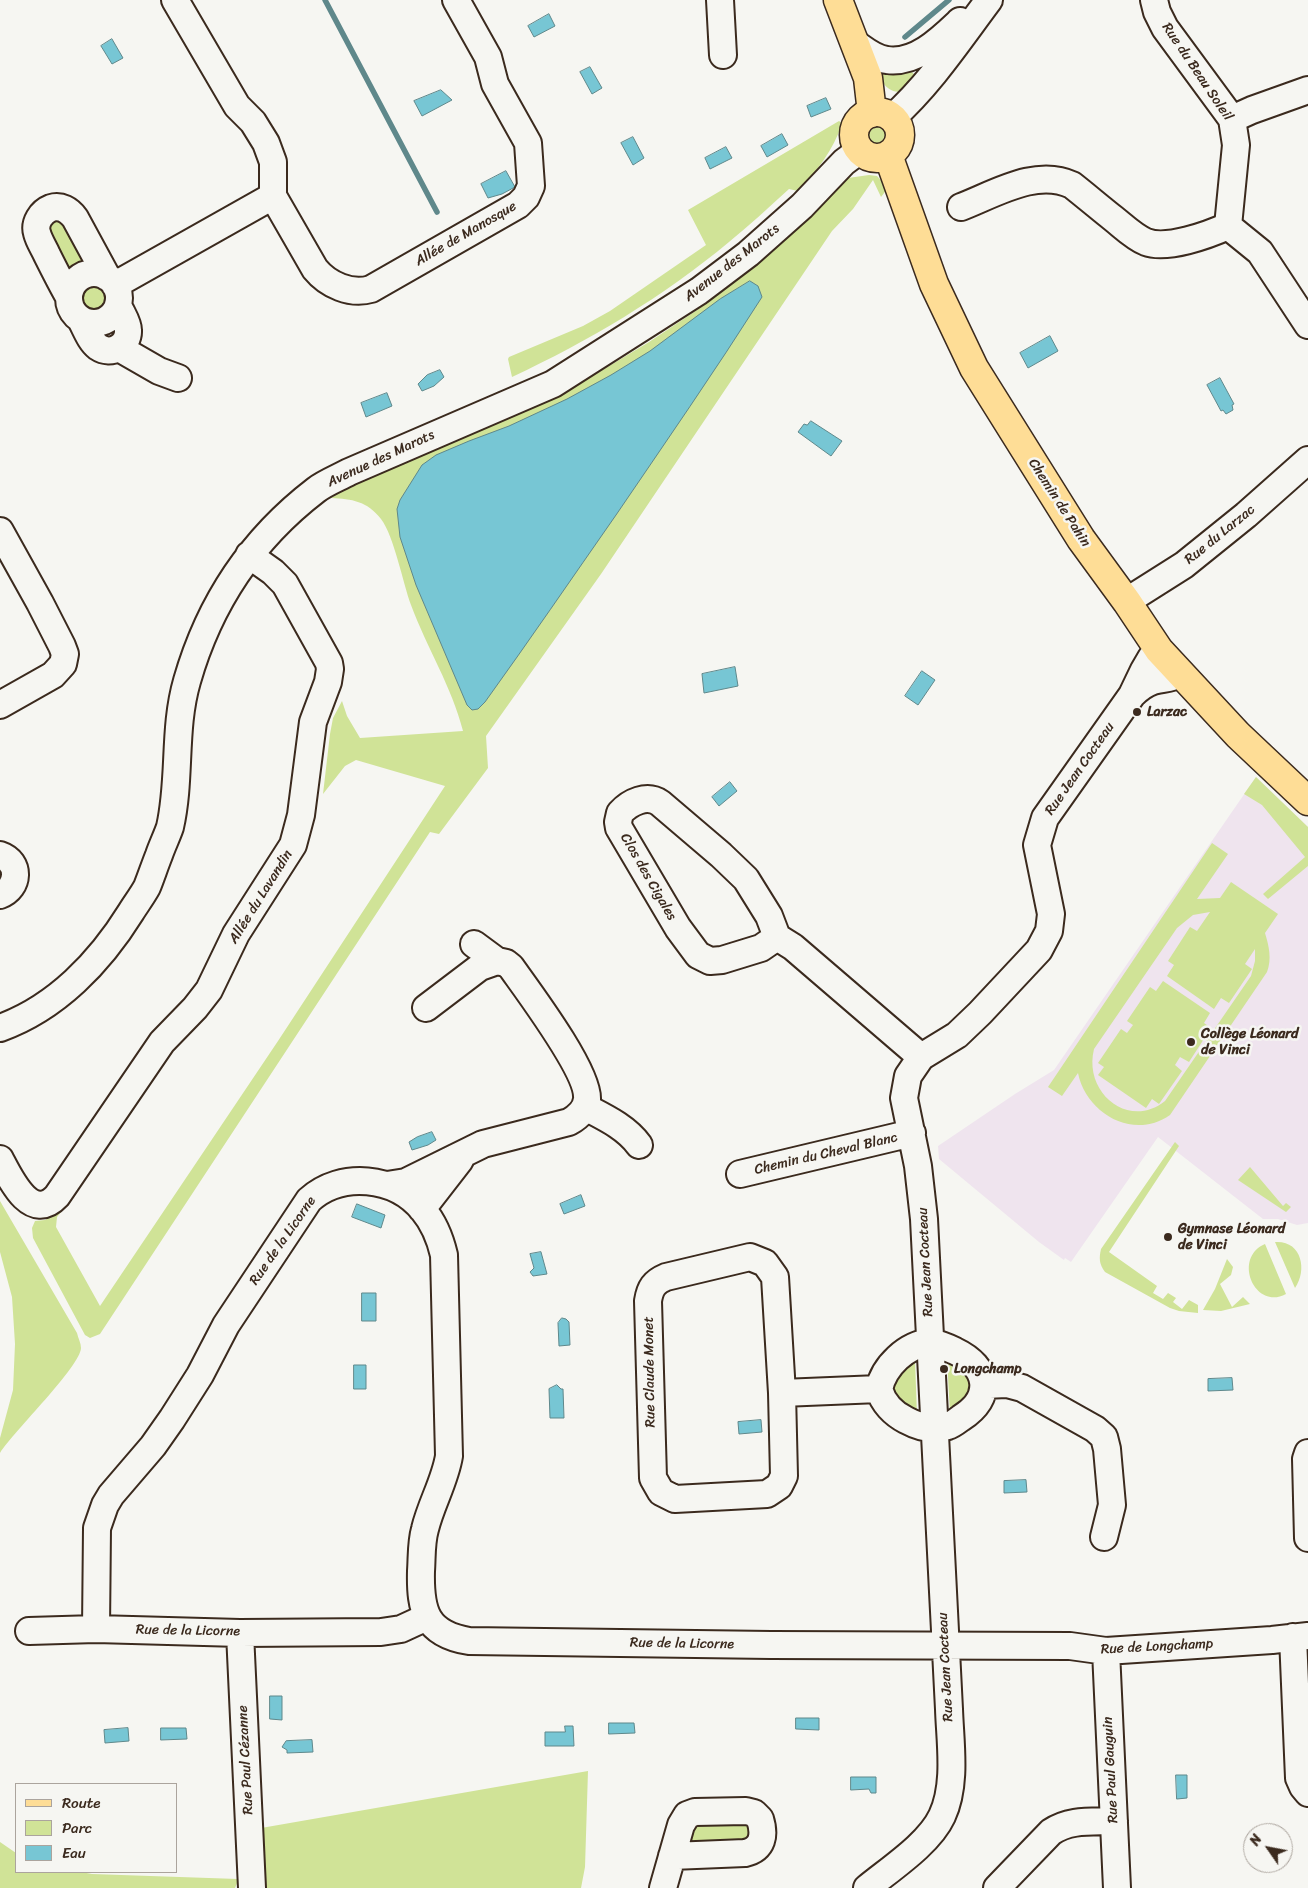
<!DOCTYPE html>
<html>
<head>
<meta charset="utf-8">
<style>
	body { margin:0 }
	#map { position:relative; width:1308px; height:1888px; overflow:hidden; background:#f6f6f2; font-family:Sriracha,sans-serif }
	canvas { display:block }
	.legend { position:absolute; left:15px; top:1783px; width:162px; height:90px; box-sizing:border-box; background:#f6f6f2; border:1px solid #aba49d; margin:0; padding:6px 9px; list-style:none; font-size:15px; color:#3b2a1e }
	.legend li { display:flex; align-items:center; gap:10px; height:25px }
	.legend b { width:25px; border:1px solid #aba49d }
	.north { position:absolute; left:1243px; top:1823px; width:50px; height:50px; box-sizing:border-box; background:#f6f6f2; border:1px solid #aba49d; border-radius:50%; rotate:303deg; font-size:14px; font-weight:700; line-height:20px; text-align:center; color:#3b2a1e }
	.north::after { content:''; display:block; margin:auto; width:18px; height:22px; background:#3b2a1e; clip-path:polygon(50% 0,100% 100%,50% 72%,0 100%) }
</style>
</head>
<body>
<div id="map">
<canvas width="1308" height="1888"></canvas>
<ul class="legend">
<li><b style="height:6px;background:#fedd96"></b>Route</li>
<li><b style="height:14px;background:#d0e397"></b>Parc</li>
<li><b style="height:14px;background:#77c6d4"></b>Eau</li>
</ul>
<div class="north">N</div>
</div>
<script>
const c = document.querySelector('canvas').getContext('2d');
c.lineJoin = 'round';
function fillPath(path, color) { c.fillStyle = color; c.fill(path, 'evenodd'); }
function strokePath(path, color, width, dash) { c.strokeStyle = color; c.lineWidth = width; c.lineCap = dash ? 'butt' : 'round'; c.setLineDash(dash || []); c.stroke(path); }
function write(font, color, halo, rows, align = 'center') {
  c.font = font + ' Sriracha,sans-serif'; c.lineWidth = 5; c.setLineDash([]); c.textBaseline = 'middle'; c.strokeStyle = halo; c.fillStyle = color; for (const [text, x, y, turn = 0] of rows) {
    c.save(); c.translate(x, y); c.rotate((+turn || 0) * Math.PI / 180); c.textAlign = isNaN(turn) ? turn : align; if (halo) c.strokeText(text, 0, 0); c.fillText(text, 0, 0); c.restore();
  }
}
fillPath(new Path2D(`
	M 1256,777 L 1308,827 L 1308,1223 L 1297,1225 L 1278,1219 L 1263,1219 L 1158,1137 L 1071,1262 L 1065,1258 L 1064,1260 L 1039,1242 L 939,1159 L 938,1146 L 1015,1094 L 1054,1070 Z`), '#efe4ee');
fillPath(new Path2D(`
	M 907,67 L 918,78 L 901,92 C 885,92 882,81 876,68 Z
	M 839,121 L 842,123 C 834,150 816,172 798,191 L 789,189 C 769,207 750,225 729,242 C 663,297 589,341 512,377 L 508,359 L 509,357 L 583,326 L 610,311 L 706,245 L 688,210 Z
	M864 135a13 13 0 1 1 26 0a13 13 0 1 1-26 0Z
	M 869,175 L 877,176 L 888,188 L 881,197 L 873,180 L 853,209 L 832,231 L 601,574 L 486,736 L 488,768 L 439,834 L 430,832 L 100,1334 L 90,1338 L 85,1335 L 33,1238 L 32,1228 L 35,1221 L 45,1220 L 62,1211 L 57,1217 L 56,1227 L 100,1306 L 278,1041 L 445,786 L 356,760 L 345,766 L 323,794 L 330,734 L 333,718 L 342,701 L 347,716 L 360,738 L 463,731 C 452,687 427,648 411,605 C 403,583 394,536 381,519 C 367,501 352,499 331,498 L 359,480 L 545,400 L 594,375 L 649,342 L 697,310 L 750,270 L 831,196 L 848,178 Z
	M 52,218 L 65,218 L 88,267 L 82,269 L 70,277 L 45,227 Z
	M 95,279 L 110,288 L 108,311 C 80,332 60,283 95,279 Z
	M 1256,777 L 1308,827 L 1308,866 L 1268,899 L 1263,894 L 1305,857 L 1262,805 L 1244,794 Z
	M 1212,843 L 1228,854 L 1197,899 L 1220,898 L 1231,882 L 1278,914 L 1265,933 C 1269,946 1272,959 1267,972 L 1170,1115 C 1133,1141 1086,1113 1078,1073 L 1062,1096 L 1048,1087 ZM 1210,912 L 1197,931 L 1190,927 L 1168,961 L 1174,965 L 1167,976 L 1214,1009 L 1221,998 L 1229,1003 L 1252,969 L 1245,964 L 1255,949 L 1255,961 L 1251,976 L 1165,1101 C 1129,1130 1083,1093 1094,1049 L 1177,928 L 1193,915 Z
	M 1163,981 L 1210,1013 L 1204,1023 L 1211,1028 L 1189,1062 L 1180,1057 L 1175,1065 L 1182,1071 L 1159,1104 L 1152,1099 L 1146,1108 L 1098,1075 L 1104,1067 L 1098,1063 L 1121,1029 L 1127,1033 L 1133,1025 L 1127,1021 L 1150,987 L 1156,991 Z
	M 1175,1142 L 1179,1146 L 1109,1252 L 1157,1286 L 1153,1293 L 1163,1299 L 1168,1293 L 1176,1298 L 1173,1302 L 1182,1309 L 1189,1300 L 1198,1305 L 1198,1313 L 1179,1311 L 1170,1308 L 1105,1272 C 1099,1264 1099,1258 1101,1249 Z
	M 1250,1167 L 1283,1206 L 1286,1203 L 1291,1207 L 1286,1212 L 1238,1180 Z
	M 0,1201 L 77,1333 C 78,1338 81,1343 81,1348 C 80,1367 14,1431 0,1453 L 0,1438 L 13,1390 L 15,1344 L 12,1297 L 0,1252 Z
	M 1275,1242 C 1301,1240 1308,1269 1295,1288 Z
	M 1265,1244 L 1286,1294 C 1255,1311 1232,1258 1265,1244 Z
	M 1227,1259 L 1233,1267 L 1231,1275 L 1220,1284 L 1232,1307 L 1243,1297 L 1250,1304 L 1221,1311 L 1203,1310 L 1215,1289 Z
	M 947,1358 L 969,1369 L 971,1395 L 950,1414 Z
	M 915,1360 L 917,1415 L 899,1402 L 893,1389 L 893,1384 L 897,1373 Z
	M 588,1771 L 585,1867 L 581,1888 L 239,1888 L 238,1881 L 235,1888 L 0,1888 L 0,1842 L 16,1853 L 16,1872 L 81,1872 L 92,1874 L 238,1879 L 244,1831 Z
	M 749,1823 L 750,1842 L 690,1843 L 688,1827 L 689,1824 Z`), '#d0e397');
const water = new Path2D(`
	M 549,14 L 555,26 L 534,37 L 528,26 Z
	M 112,39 L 123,58 L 112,64 L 101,46 Z
	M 590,67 L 602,88 L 592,94 L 580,72 Z
	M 441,90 L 452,100 L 422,116 L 414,101 Z
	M 826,98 L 831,109 L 811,117 L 807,106 Z
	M 782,134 L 788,145 L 767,157 L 761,146 Z
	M 633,137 L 644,158 L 633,165 L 621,143 Z
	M 726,147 L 732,158 L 710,169 L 705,158 Z
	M 506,171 L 515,187 L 502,194 L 488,198 L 481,184 Z
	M 750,281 L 758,286 L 762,297 C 715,371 665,443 616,515 C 572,578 529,641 485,702 L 478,709 L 472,710 L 467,705 L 416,585 L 400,537 L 397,509 L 400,500 L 422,465 L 436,455 L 469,441 L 509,426 L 567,399 L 611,375 L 650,351 L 720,299 Z
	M 1050,336 L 1058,351 L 1028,368 L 1020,353 Z
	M 440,370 L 444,377 L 434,386 L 422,391 L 418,384 L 427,375 Z
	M 1220,378 L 1234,404 L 1232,405 L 1233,410 L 1226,414 L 1223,410 L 1221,411 L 1207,385 Z
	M 387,393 L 392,406 L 366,417 L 361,403 Z
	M 811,421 L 842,441 L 831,456 L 798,432 L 804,424 L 807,425 Z
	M 735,667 L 738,686 L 704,693 L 702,674 Z
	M 922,671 L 935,680 L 918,705 L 905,696 Z
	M 730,782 L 737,791 L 719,806 L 712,797 Z
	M 432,1132 L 436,1140 L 428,1145 L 412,1150 L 409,1142 L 417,1137 Z
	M 581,1195 L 585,1206 L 564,1214 L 560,1204 Z
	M 357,1204 L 385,1215 L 381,1228 L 352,1217 Z
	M 541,1252 L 547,1274 L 533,1276 L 530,1272 L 534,1268 L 530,1254 Z
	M 362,1293 L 376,1293 L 376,1321 L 362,1321 Z
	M 562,1318 L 566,1319 L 569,1322 L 570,1345 L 559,1346 L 558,1323 Z
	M 354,1365 L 366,1365 L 366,1389 L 354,1389 Z
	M 1232,1378 L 1233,1390 L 1208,1391 L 1208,1379 Z
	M 557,1385 L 561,1389 L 563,1389 L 564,1418 L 550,1418 L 549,1389 Z
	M 761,1420 L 762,1432 L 739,1434 L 738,1422 Z
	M 1026,1480 L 1027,1492 L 1004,1493 L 1004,1481 Z
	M 270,1696 L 282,1696 L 282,1720 L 270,1719 Z
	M 796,1718 L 819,1718 L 819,1730 L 796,1729 Z
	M 609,1723 L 634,1723 L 635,1733 L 609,1734 Z
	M 565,1726 L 573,1726 L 574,1746 L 545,1746 L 545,1732 L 565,1732 Z
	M 128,1728 L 129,1741 L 105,1743 L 104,1730 Z
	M 161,1728 L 186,1728 L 187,1739 L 161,1740 Z
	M 312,1740 L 313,1752 L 287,1753 L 287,1750 L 282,1747 L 286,1741 Z
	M 1176,1775 L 1187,1775 L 1187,1798 L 1177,1799 Z
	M 851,1777 L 876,1777 L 876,1793 L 871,1793 L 869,1789 L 851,1790 Z`);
fillPath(water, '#77c6d4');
strokePath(water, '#5f888b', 1);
strokePath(new Path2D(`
	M 325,0 L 437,212
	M 905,37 L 949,0`), '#5f888b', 5.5);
const minor = new Path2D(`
	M 175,0 L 237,106 L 253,122 L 266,143 L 273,162 L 273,196 L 315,269 C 328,285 351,295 371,289 L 518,205 L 526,197 L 531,186 L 528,143 L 495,84 L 488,57 L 456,0
	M 720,0 L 723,55
	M 1154,0 L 1157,12 L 1165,28 L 1232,119 L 1236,145 L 1228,226
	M 856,44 C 866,51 875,59 887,60 C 916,64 941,39 960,21
	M 892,118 C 930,84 959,40 989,0
	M 1232,119 L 1252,110 L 1308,90
	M 961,207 C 995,194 1036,168 1072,185 C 1086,196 1100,208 1114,219 C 1124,227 1134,237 1146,242 C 1167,250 1208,235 1228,226
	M 1228,226 L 1260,252 L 1308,325
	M69 298a25 25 0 1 1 50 0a25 25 0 1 1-50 0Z
	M 115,285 L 273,196
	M 69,297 C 61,283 54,269 47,255 C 44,248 39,241 37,233 C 34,223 41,212 51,208 C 61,205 69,210 75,218 L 107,277
	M 81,320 C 86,329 90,341 98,347 C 111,356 129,346 128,330 C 128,322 121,313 118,305
	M 119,348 L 159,371 L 178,378
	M 0,531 L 40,603 L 62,646 L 65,654 L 63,664 L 53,675 L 0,705
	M 1127,602 L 1135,596 L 1184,565 L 1246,515 L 1308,460
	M 1132,695 C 1138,689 1144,684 1153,681 C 1165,677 1170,681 1179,672
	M 0,855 C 21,862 19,888 0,895
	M 777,937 L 761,948 L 722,960 L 710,961 L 698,955 L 678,928 L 619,828 L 618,822 L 620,813 C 630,802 647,794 660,803 L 721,855 L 746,879 L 769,916 L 777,937 L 793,947 L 921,1057
	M 426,1008 L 480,967 L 497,961
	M 0,1028 C 56,1008 100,962 131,912 C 136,904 142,896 147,887 C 151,877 155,865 159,855 C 162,846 167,836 170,827 C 181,779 173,729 187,681 C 209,604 252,539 316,490 C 325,483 338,478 349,472 L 553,384 L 699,291 L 748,254 L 802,206 L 844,162 L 860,150
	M 585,1107 C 604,1117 626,1127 639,1145
	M 0,1159 C 10,1178 31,1224 57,1196 L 162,1042 L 195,1008 L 209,990 L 236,934 L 293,845 L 301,815 L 313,722 L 328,682 L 330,669 L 329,663 L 285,584 L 273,572 L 249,555
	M 740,1174 L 912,1133
	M 387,1185 L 406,1182 L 483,1144 L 569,1122 C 578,1117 586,1110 587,1099 C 589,1072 528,991 511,967 L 506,963 L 497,961 L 474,944
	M 422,1209 L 460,1160
	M 750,1257 L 765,1263 L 775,1277 L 782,1393 L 784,1476 L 779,1486 L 767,1494 L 675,1499 L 661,1492 L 653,1478 L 648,1301 C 650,1288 654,1282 666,1277 Z
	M 930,1342 C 939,1344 947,1347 955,1351 C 989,1367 994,1397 961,1418 C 957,1421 952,1425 948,1426 C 934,1431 919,1427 906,1420 C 894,1414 883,1403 879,1389 C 884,1366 906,1345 930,1342 Z
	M 984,1385 L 1007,1384 L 1022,1388 L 1095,1429 L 1104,1437 L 1107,1449 L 1112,1505 L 1104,1537
	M 782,1393 L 879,1389
	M 1308,1453 L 1306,1459 L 1308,1538
	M 96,1629 L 97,1528 L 105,1505 L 111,1495 L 153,1446 L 172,1419 L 200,1375 L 226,1325 L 309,1200 C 341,1171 395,1176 423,1210 C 434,1223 440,1238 444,1255 L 449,1456 C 445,1481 431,1504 425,1529 C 421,1543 422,1557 421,1571 C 420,1611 426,1634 469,1641 L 771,1645 L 1070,1646 L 1106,1651 L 1272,1640 L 1308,1636
	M 29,1631 L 96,1629 L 240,1633 L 381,1632 L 401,1629 L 427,1617
	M 240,1633 L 252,1888
	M 1293,1637 L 1299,1778 L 1303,1787 L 1308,1793
	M 1106,1651 L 1117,1888
	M 663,1888 L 681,1825 L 687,1815 L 695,1812 L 746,1811 L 754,1813 L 760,1819 C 765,1835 763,1849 745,1853 L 672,1856
	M 867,1888 C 890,1869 929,1844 942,1816 C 957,1784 950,1742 949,1709 L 924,1219 L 918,1166 L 904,1098 L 908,1076 L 921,1057 L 957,1035 L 980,1013 L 1039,950 L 1049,931 L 1051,914 L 1037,845 L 1045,818 L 1132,695 L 1144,670 L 1151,658 L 1159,650
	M 997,1888 L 1051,1832 C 1070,1819 1092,1822 1114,1821`);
const major = new Path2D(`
	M 838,0 L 868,78 L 872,113
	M854 135a23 23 0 1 1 46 0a23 23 0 1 1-46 0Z
	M 888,155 L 934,284 L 974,368 L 1081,539 L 1127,602 L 1159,650 L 1238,735 L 1308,801`);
strokePath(minor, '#3b2a1e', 30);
strokePath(major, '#3b2a1e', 31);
strokePath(minor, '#f6f6f2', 26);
strokePath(major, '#fedd96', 28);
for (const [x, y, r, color] of [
	[1137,712,5,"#3b2a1e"],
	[1191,1042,5,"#3b2a1e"],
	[1168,1237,5,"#3b2a1e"],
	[944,1369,5,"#3b2a1e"]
]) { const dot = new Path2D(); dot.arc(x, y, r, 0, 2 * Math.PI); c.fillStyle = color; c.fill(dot); strokePath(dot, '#f6f6f2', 2); }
write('14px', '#3b2a1e', '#f6f6f2', [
	["Rue du Beau Soleil",1197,72,56],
	["Allée de Manosque",466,234,-30],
	["Avenue des Marots",732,263,-38],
	["Avenue des Marots",381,459,-25],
	["Chemin de Pahin",1059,503,57],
	["Rue du Larzac",1220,535,-39],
	["Rue Jean Cocteau",1080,769,-55],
	["Clos des Cigales",648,877,60],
	["Allée du Lavandin",261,897,-58],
	["Chemin du Cheval Blanc",826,1154,-13],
	["Rue de la Licorne",283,1241,-55],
	["Rue Jean Cocteau",926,1262,-93],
	["Rue Claude Monet",650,1372,-91],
	["Rue de la Licorne",188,1631,1],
	["Rue de la Licorne",682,1644,1],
	["Rue de Longchamp",1157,1647,-3],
	["Rue Jean Cocteau",946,1667,-93],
	["Rue Paul Cézanne",246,1760,-93],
	["Rue Paul Gauguin",1111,1770,-93]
]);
write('bold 14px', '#3b2a1e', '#f6f6f2', [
	["Larzac",1147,712],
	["Collège Léonard",1201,1034],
	["de Vinci",1201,1050],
	["Gymnase Léonard",1178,1229],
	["de Vinci",1178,1245],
	["Longchamp",954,1369]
], 'left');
</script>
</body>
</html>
